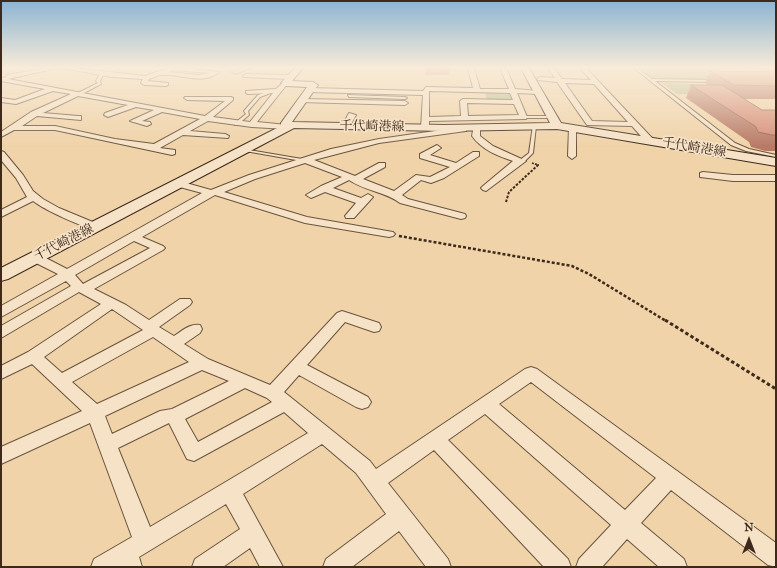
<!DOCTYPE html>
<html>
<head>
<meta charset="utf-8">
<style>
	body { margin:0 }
	#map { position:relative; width:777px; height:568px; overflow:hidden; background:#f0d3a9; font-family:"IM FELL Great Primer",serif }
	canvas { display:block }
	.frame { position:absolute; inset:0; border:2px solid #3e291a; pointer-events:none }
	.north { position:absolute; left:729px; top:520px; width:40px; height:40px; -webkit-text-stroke:3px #f5e2c7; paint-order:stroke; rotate:0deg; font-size:11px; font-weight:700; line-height:16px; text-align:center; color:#3e291a }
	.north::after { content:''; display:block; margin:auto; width:14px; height:18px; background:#3e291a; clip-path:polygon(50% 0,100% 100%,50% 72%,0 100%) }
</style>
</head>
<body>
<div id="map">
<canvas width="777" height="568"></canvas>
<div class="frame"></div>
<div class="north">N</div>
</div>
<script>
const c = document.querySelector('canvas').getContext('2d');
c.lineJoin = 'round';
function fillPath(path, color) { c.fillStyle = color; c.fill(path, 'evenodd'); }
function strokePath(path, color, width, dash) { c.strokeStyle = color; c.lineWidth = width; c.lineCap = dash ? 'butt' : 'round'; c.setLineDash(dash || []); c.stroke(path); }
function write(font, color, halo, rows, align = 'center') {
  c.font = font + ' "IM FELL Great Primer","Noto Serif JP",serif'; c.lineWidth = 3.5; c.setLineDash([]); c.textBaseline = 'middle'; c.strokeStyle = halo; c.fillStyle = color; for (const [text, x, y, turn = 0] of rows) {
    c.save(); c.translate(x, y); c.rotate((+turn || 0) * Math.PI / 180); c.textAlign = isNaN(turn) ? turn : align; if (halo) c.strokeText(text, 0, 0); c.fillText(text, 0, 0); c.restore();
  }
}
fillPath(new Path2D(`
	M 639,68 L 776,68 L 776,81 L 653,78 Z
	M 662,83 L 695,84 L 712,95 L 677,94 Z
	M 485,91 L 511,93 L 514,100 L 487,101 Z`), '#b6bd8b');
const lane = new Path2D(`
	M 634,68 L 637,68 L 652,79 L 716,80 L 715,82 L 655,81 L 735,143 L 749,149 L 776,155 L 776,157 L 746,151 L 731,145 Z
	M 101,72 L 104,73 L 100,81 L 101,84 L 80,95 L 78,95 L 78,93 L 98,83 L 96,81 Z
	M 273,90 L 276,91 L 260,97 L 248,111 L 249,115 L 237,125 L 235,125 L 235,123 L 246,114 L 244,111 L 258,95 Z
	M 348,95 L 405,97 L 407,98 L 405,99 L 349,97 Z
	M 522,116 L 546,116 L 548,117 L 546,118 L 522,118 Z
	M 533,125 L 536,126 L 533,153 L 524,162 L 520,162 L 520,160 L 529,153 Z
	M 243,149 L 302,159 L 304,160 L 302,161 L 245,151 L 243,150 Z`);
const street = new Path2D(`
	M 47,68 L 57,68 L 8,79 L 205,116 L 225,101 L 187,100 L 184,98 L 185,97 L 231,97 L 233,98 L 233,100 L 213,117 L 250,122 L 273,93 L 248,94 L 246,93 L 246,91 L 276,89 L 285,81 L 288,83 L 257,122 L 287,125 L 291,127 L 287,129 L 252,127 L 208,121 L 190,131 L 225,134 L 229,136 L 228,138 L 183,135 L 160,148 L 175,150 L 175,154 L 172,155 L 55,130 L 14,130 L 1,137 L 1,132 L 31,112 L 71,94 L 53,91 L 16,104 L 1,102 L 1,98 L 15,100 L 45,89 L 1,81 L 1,77 L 5,78 L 7,75 ZM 78,96 L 128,105 L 105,113 L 104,115 L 108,117 L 136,107 L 154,110 L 130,121 L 147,126 L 151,124 L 150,122 L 142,121 L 162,112 L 200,119 L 154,144 L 115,139 L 55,126 L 22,126 L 37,116 L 81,120 L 81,116 L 78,116 L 43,113 Z
	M 62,68 L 74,68 L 145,76 L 169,68 L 186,68 L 219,72 C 203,86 179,73 161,75 C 157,75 153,78 149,79 L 148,81 L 168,83 L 168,85 L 166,86 L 144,85 L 141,83 L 143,79 L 112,77 ZM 173,70 L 210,73 L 198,75 L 168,72 Z
	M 243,68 L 251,68 L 235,74 L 232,72 Z
	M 468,68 L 474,68 L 480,89 L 509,89 L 500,68 L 506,68 L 515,89 L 539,91 L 540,92 L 537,94 L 517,93 L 527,117 L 526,119 L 429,121 L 429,128 L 425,130 L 421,128 L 423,95 L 309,92 L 306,90 L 309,88 L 423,91 L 426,87 L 473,88 ZM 429,91 L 510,93 L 513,100 L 463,99 L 460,101 L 461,116 L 429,117 ZM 467,103 L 514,104 L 519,115 L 468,116 Z
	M 548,68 L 554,68 L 562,79 L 591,80 L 580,68 L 586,68 L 653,139 L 653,143 L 647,143 L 632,126 L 587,125 L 557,82 L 538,80 L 537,79 L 540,77 L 555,78 ZM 565,83 L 594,84 L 628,122 L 592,121 Z
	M 246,74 L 290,75 L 293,77 L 290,79 L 244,77 L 243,76 Z
	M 302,99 L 405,101 L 408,103 L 405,105 L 300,102 L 300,100 Z
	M 349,113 L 356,115 L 349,128 L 343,128 L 342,126 Z
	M 474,125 L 480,125 L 480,136 L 493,146 L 526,161 L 486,191 L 483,190 L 481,188 L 483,186 L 513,161 C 498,156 482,150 472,136 Z
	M 463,127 L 466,127 L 466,131 L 379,143 L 314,160 L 355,176 L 379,163 L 385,163 L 385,167 L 363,179 L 394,191 L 416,175 L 430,177 L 450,167 L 420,158 L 420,154 L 437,145 L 441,148 L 430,155 L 456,163 L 473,152 L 479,152 L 479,156 L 444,178 L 431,183 L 421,180 L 402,195 L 408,199 L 465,214 L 466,216 L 465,218 L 461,219 L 400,203 C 386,192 365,191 349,180 L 333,188 L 361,198 L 368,194 L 373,197 L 354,218 L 346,218 L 345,216 L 356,203 L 325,192 L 311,198 L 306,195 L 321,186 L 342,177 L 305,163 L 255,179 L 224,192 L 307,217 L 393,232 L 395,234 L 393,236 L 389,237 L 305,223 L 215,195 L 142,237 L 163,246 L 165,248 L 163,250 L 94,289 L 126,305 L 149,320 L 180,299 L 190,299 L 192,302 L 190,305 L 159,327 L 174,336 C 182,331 190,323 200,325 L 202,329 L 200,333 L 184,344 L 208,359 L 270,385 L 337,313 L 342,311 L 379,323 L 381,327 L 379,331 L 374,332 L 345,322 L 307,365 L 368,397 L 371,402 L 368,407 L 362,409 L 356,407 L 299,375 L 284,392 L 370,461 L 376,469 L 525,369 L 531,367 L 537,369 L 776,543 L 776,567 L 768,565 L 671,490 L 641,523 L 684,559 L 687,567 L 659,567 L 627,539 L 602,567 L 576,567 L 579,559 L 611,525 L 485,414 L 448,440 L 568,559 L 571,567 L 544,567 L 434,450 L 388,483 L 448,559 L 451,567 L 426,567 L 399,531 L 352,567 L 323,567 L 326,559 L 386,514 L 356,473 L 322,444 L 243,494 L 283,567 L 260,567 L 250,548 L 223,567 L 192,567 L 195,559 L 240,529 L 226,504 L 139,557 L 142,567 L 91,567 L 94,559 L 132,537 L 90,423 L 1,464 L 1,447 L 82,411 L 32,364 L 1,379 L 1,366 L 28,352 L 101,304 L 79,292 L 1,338 L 1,326 L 71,286 L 66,281 L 1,317 L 1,306 L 58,274 L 32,261 L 30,258 L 32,255 L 40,255 L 67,269 L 202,193 L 176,186 L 174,184 L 176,182 L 179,181 L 211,190 L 249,175 L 331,149 L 379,139 ZM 134,241 L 150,248 L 83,284 L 75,275 ZM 112,309 L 143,330 L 62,373 L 44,357 ZM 153,337 L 189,362 L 97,404 L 72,382 ZM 202,370 L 229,381 L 172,409 L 160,411 L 112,434 L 105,416 ZM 531,382 L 656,478 L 625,510 L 499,404 ZM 245,388 L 267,398 L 272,402 L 198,442 L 185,419 ZM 284,412 L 308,433 L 150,527 L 118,448 L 169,423 L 187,459 L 194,461 Z
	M 569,127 L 576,129 L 576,156 L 572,159 L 568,156 Z
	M 1,151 L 4,152 L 23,175 L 33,191 L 43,199 L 59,208 L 100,225 L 102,227 L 100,229 C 90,232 43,209 33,201 L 1,217 L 1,210 L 27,197 L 16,178 L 1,160 Z
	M 703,172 L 733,175 L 776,175 L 776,181 L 733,181 L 700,177 L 700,173 Z`);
const secondary = new Path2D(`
	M 295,68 L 303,68 L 292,81 L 313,82 L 318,85 L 292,122 L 444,125 L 550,123 L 521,68 L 529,68 L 561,123 L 776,158 L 776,166 L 557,129 L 444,131 L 294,128 L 8,279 L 1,281 L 1,268 L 281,126 L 281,123 L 307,87 L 285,86 L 281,83 Z`);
strokePath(lane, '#6a543e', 2);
strokePath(street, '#6a543e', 2);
strokePath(secondary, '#3e291a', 2);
strokePath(new Path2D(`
	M 532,163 L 538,165`), '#3e291a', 1.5, [2, 1]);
strokePath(new Path2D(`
	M 506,202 L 509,192 L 538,165 L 536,164`), '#3e291a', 2, [2.5, 1.5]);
strokePath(new Path2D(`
	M 399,236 L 572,266 L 589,274 L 666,321`), '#3e291a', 2.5, [3, 2]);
strokePath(new Path2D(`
	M 665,320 L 776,389`), '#3e291a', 3, [3.5, 2.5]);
fillPath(lane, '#f5e2c7');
fillPath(street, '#f5e2c7');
fillPath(secondary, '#f5e2c7');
fillPath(new Path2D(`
	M 425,68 L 450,68 L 449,75 L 425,75 Z
	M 710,71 L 776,72 L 776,99 L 744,99 L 762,110 L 776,110 L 776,151 L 765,151 L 751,147 L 749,142 L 686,98 L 691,85 L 708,85 L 705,83 Z`), '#b87965');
const building = new Path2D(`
	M 425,68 L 450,68 L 450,69 Z
	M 710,71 L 776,72 L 776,86 L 734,85 Z
	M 691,85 L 722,85 L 762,110 L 776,110 L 776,135 L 772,135 L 758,132 L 756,127 Z`);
fillPath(building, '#d68d76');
strokePath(building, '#966353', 1);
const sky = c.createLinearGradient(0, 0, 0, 147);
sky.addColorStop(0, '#8bb4d3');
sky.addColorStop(0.46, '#f8ebd8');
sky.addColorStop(1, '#f8ebd800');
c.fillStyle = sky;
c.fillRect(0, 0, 777, 147);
write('13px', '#3e291a', '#f5e2c7', [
	["千代崎港線",372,127,1],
	["千代崎港線",694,148,9],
	["千代崎港線",64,243,-27]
]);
</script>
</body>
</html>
